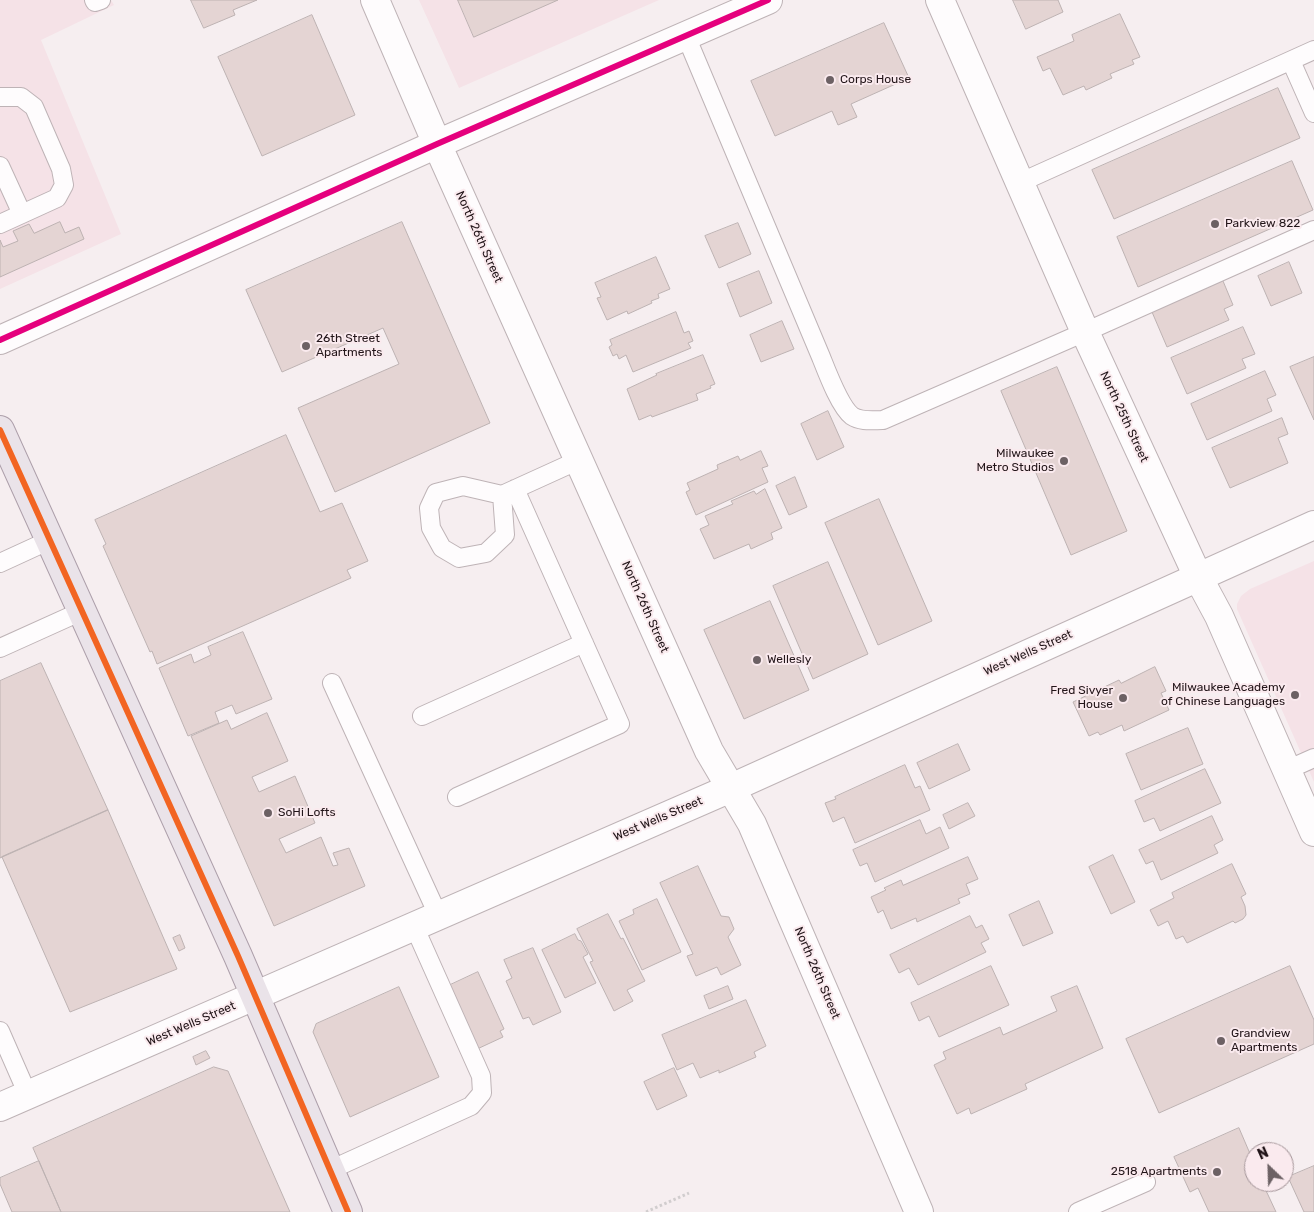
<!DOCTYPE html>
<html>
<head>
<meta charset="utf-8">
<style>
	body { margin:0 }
	#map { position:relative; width:1314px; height:1212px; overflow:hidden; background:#f6eef0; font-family:Rubik,sans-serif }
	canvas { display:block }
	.north { position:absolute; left:1244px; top:1142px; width:50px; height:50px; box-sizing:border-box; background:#faeaee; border:1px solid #a49599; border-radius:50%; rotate:336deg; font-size:14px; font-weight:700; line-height:20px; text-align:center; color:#221519 }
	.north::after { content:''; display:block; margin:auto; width:18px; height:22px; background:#6c6164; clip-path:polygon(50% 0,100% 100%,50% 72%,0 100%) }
</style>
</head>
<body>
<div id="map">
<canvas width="1314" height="1212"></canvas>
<div class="north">N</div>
</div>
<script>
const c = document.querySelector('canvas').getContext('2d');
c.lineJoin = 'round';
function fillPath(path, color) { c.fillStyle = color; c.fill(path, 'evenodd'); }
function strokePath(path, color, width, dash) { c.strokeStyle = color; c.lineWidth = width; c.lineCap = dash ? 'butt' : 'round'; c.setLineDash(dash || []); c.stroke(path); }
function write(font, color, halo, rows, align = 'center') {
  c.font = font + ' Rubik,sans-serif'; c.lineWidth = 4; c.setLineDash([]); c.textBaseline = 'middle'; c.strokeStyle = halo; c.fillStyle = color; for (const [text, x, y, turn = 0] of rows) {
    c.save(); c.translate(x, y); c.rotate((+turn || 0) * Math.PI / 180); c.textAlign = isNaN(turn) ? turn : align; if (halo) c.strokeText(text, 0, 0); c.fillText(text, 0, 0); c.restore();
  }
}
fillPath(new Path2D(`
	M 0,0 L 111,0 L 114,5 L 41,40 L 121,234 L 0,289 Z
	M 419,0 L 659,0 L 459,88 Z
	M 1314,561 L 1314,782 L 1237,609 L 1237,604 L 1241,596 L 1250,589 Z`), '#f5e2e7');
const building = new Path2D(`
	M 191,0 L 257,0 L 233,10 L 235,15 L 204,28 Z
	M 458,0 L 558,0 L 474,37 Z
	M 1013,0 L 1058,0 L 1063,12 L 1026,29 Z
	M 1120,14 L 1140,57 L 1132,60 L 1134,64 L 1110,74 L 1112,78 L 1086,90 L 1084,86 L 1063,95 L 1050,68 L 1043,71 L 1037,57 L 1074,41 L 1072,35 Z
	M 312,15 L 355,115 L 262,156 L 218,57 Z
	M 884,23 L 909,78 L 851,104 L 857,117 L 838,125 L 832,111 L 775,136 L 751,81 Z
	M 1278,88 L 1300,138 L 1114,219 L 1092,170 Z
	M 1292,161 L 1313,210 L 1138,287 L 1117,237 Z
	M 60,222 L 65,233 L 79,227 L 84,239 L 0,277 L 0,240 L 3,247 L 18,241 L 13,231 L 29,224 L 34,233 Z
	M 402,222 L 490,423 L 335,492 L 298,408 L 399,364 L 383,328 L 282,372 L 246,290 Z
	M 738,223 L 751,254 L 719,268 L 705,236 Z
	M 656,257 L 670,289 L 658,294 L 659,298 L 651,301 L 652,303 L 628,314 L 627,311 L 607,320 L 597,298 L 601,297 L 595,283 Z
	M 1289,262 L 1302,293 L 1271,306 L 1258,276 Z
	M 759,271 L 772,303 L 740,317 L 727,284 Z
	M 1223,281 L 1233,305 L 1224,309 L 1229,320 L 1167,347 L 1152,312 Z
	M 676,312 L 684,333 L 689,331 L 693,341 L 688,343 L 691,348 L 633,372 L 626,355 L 619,359 L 617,354 L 613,356 L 609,347 L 612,345 L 610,340 Z
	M 782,321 L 794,349 L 761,362 L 750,335 Z
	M 1243,327 L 1255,354 L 1242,359 L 1246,368 L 1187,394 L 1171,358 Z
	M 703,355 L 715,384 L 710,386 L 711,388 L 696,394 L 698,400 L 652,417 L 651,415 L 639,420 L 627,389 L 657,375 L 656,374 Z
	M 1314,357 L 1314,420 L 1290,367 Z
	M 1057,367 L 1127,531 L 1071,555 L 1001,391 Z
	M 1265,371 L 1276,395 L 1267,399 L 1272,411 L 1207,440 L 1191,404 Z
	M 828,411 L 844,447 L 817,460 L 801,424 Z
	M 1282,418 L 1288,434 L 1278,438 L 1288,463 L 1230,488 L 1212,448 Z
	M 286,435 L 320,512 L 342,503 L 368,561 L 347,570 L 351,578 L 157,664 L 152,651 L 150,652 L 103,546 L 106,544 L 95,520 Z
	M 761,451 L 768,466 L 762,468 L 768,482 L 696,515 L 686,492 L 690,490 L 687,483 L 718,469 L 717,465 L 738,456 L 740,460 Z
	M 795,477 L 807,507 L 789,515 L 776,486 Z
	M 765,489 L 782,528 L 771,533 L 773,539 L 751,549 L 749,544 L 714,559 L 700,529 L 709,525 L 705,516 L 733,504 L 731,501 L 754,491 L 756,494 Z
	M 879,499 L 932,621 L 878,645 L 825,523 Z
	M 828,562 L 868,654 L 813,679 L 773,586 Z
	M 770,601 L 809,690 L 744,719 L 704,630 Z
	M 243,632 L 272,699 L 236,714 L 232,705 L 215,712 L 219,723 L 188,736 L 159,668 L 191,654 L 194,663 L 211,655 L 208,647 Z
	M 41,663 L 108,810 L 0,858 L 0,681 Z
	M 1155,667 L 1166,691 L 1161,693 L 1169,710 L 1124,731 L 1122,725 L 1100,735 L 1098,732 L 1089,736 L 1073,702 L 1119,680 L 1121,683 Z
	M 267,713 L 288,761 L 252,777 L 259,792 L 295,776 L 315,823 L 279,839 L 286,853 L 321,837 L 333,866 L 338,865 L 333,853 L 349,848 L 365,886 L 274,926 L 191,736 L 227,720 L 231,729 Z
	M 1188,728 L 1203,764 L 1141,790 L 1126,754 Z
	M 958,744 L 970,770 L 929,789 L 917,763 Z
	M 905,765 L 915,788 L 920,786 L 930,810 L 855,843 L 844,817 L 833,822 L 825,803 L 836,799 L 835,797 Z
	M 1205,769 L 1221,803 L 1160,831 L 1154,818 L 1144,822 L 1135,801 Z
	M 968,803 L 975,816 L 949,829 L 943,815 Z
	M 108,810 L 177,969 L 70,1012 L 2,857 Z
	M 1212,816 L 1223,840 L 1214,845 L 1218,853 L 1161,880 L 1153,861 L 1146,864 L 1139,850 Z
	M 920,820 L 926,834 L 940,827 L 949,848 L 875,882 L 867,863 L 860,866 L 853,850 Z
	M 1113,855 L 1135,902 L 1111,914 L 1089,867 Z
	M 968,857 L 978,879 L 966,884 L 970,894 L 958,899 L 960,903 L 917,922 L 916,918 L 891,929 L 883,910 L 878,913 L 871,897 L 886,890 L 884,888 L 901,880 L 903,885 Z
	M 1232,864 L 1246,894 L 1241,897 L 1245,906 L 1246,915 L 1243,919 L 1235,923 L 1233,921 L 1187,943 L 1183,936 L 1176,939 L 1168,921 L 1158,926 L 1150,910 L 1174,898 L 1172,893 Z
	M 698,866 L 721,916 L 729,917 L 734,929 L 728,937 L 741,965 L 721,975 L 717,967 L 696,976 L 687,956 L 693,954 L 660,883 Z
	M 657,899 L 681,952 L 642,970 L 619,921 L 634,914 L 633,910 Z
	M 1039,901 L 1053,933 L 1023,946 L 1009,915 Z
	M 608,914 L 621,939 L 623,938 L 645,981 L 627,990 L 633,1001 L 614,1011 L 590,962 L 593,961 L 577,929 Z
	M 970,916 L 976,928 L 982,925 L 989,939 L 981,943 L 986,952 L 918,985 L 909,968 L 899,973 L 890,955 Z
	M 575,934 L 578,940 L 581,941 L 588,954 L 583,957 L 596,983 L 565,998 L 542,950 Z
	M 180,935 L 185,948 L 179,951 L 173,938 Z
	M 533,948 L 561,1012 L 533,1025 L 529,1017 L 523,1019 L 506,981 L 512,978 L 504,960 Z
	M 991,966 L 1009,1005 L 939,1037 L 929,1016 L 919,1021 L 911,1003 Z
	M 1290,966 L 1314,1020 L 1314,1044 L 1159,1113 L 1126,1039 Z
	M 478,972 L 504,1029 L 500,1031 L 503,1037 L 475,1050 L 446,987 Z
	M 728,986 L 733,999 L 709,1009 L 704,996 Z
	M 1077,986 L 1103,1048 L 1025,1084 L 1027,1089 L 971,1114 L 969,1108 L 957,1114 L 934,1065 L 946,1059 L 943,1052 L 1000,1027 L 1003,1035 L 1057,1011 L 1051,997 Z
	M 399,987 L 439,1077 L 350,1117 L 313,1032 L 316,1024 Z
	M 746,1000 L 766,1046 L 754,1052 L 756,1057 L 719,1073 L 719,1070 L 700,1078 L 693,1063 L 677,1070 L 662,1035 Z
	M 206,1051 L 210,1058 L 196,1065 L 193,1057 Z
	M 214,1067 L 228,1071 L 290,1212 L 61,1212 L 33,1148 Z
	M 674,1068 L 687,1096 L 657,1110 L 644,1082 Z
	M 1239,1128 L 1254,1163 L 1254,1182 L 1262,1182 L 1276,1212 L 1209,1212 L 1198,1188 L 1190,1192 L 1174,1157 Z
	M 39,1161 L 61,1212 L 12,1212 L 0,1184 L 0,1178 Z
	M 1314,1166 L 1314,1212 L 1304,1212 L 1288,1177 Z`);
fillPath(building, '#e4d4d3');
strokePath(building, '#bdb2b2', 1);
const service = new Path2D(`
	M 94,0 L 95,2 L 101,0
	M 686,36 L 821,357 C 827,372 840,407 852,416 C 861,422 873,420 883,420 L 1085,332 L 1314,230
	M 1291,61 L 1314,113
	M 0,97 L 21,97 L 34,107 L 61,169 L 64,185 L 57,198 L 0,224
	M 0,166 L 22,214
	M 1019,183 L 1314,50
	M 502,495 L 505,535 L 486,553 L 459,558 L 442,548 L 431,528 L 429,508 L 436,493 L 463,486 L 502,495 L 579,460
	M 0,563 L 50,540
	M 0,648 L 82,611
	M 332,683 L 438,915
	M 422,716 L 584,643
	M 1287,770 L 1314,758
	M 457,797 L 620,724 L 515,489
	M 0,1031 L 28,1095
	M 330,1170 L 471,1106 L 482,1093 L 481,1076 L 414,926
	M 1078,1212 L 1146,1182`);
const minor = new Path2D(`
	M 375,0 L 437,144 L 709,751 L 752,824 L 919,1212
	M 940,0 L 1085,332 L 1198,577 L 1219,616 L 1314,832
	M 0,340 L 437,144 L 768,0`);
const tertiary = new Path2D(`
	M 0,1107 L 731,788 L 1314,525`);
const primary = new Path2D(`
	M 0,430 L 238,956 L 348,1212`);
strokePath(service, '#beb3b6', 20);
strokePath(minor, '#beb3b6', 30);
strokePath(tertiary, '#beb3b6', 30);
strokePath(primary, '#ad9faa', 30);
strokePath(new Path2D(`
	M 646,1212 L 689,1193`), '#d1cdce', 3, [2.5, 2.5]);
strokePath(service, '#fefcfd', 18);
strokePath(minor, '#fefcfd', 28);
strokePath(tertiary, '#fefcfd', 28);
strokePath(primary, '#eae3e9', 28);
strokePath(new Path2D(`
	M 0,340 L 437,144 L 768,0`), '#e5007d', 6);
strokePath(new Path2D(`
	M 0,430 L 238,956 L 348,1212`), '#f26522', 6);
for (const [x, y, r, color] of [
	[830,80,5,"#6c6164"],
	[1215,224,5,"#6c6164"],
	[306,346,5,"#6c6164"],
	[1064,461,5,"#6c6164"],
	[757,660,5,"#6c6164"],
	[1295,695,5,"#6c6164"],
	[1123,698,5,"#6c6164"],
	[268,813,5,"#6c6164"],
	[1221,1041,5,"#6c6164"],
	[1217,1172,5,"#6c6164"]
]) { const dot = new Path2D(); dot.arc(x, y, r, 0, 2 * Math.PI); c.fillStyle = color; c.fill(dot); strokePath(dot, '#faeaee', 2); }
write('12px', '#221519', '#faeaee', [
	["Corps House",840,80],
	["Parkview 822",1225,224],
	["26th Street",316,339],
	["Apartments",316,353],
	["Milwaukee",1054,454,"right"],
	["Metro Studios",1054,468,"right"],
	["Wellesly",767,660],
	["Milwaukee Academy",1285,688,"right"],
	["of Chinese Languages",1285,702,"right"],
	["Fred Sivyer",1113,691,"right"],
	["House",1113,705,"right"],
	["SoHi Lofts",278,813],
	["Grandview",1231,1034],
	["Apartments",1231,1048],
	["2518 Apartments",1207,1172,"right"]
], 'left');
write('12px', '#221519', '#faeaee', [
	["North 26th Street",479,237,66],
	["North 25th Street",1124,417,65],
	["North 26th Street",645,607,66],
	["West Wells Street",1028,653,-24],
	["West Wells Street",658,819,-23],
	["North 26th Street",817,973,67],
	["West Wells Street",191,1024,-23]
]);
</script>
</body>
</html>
